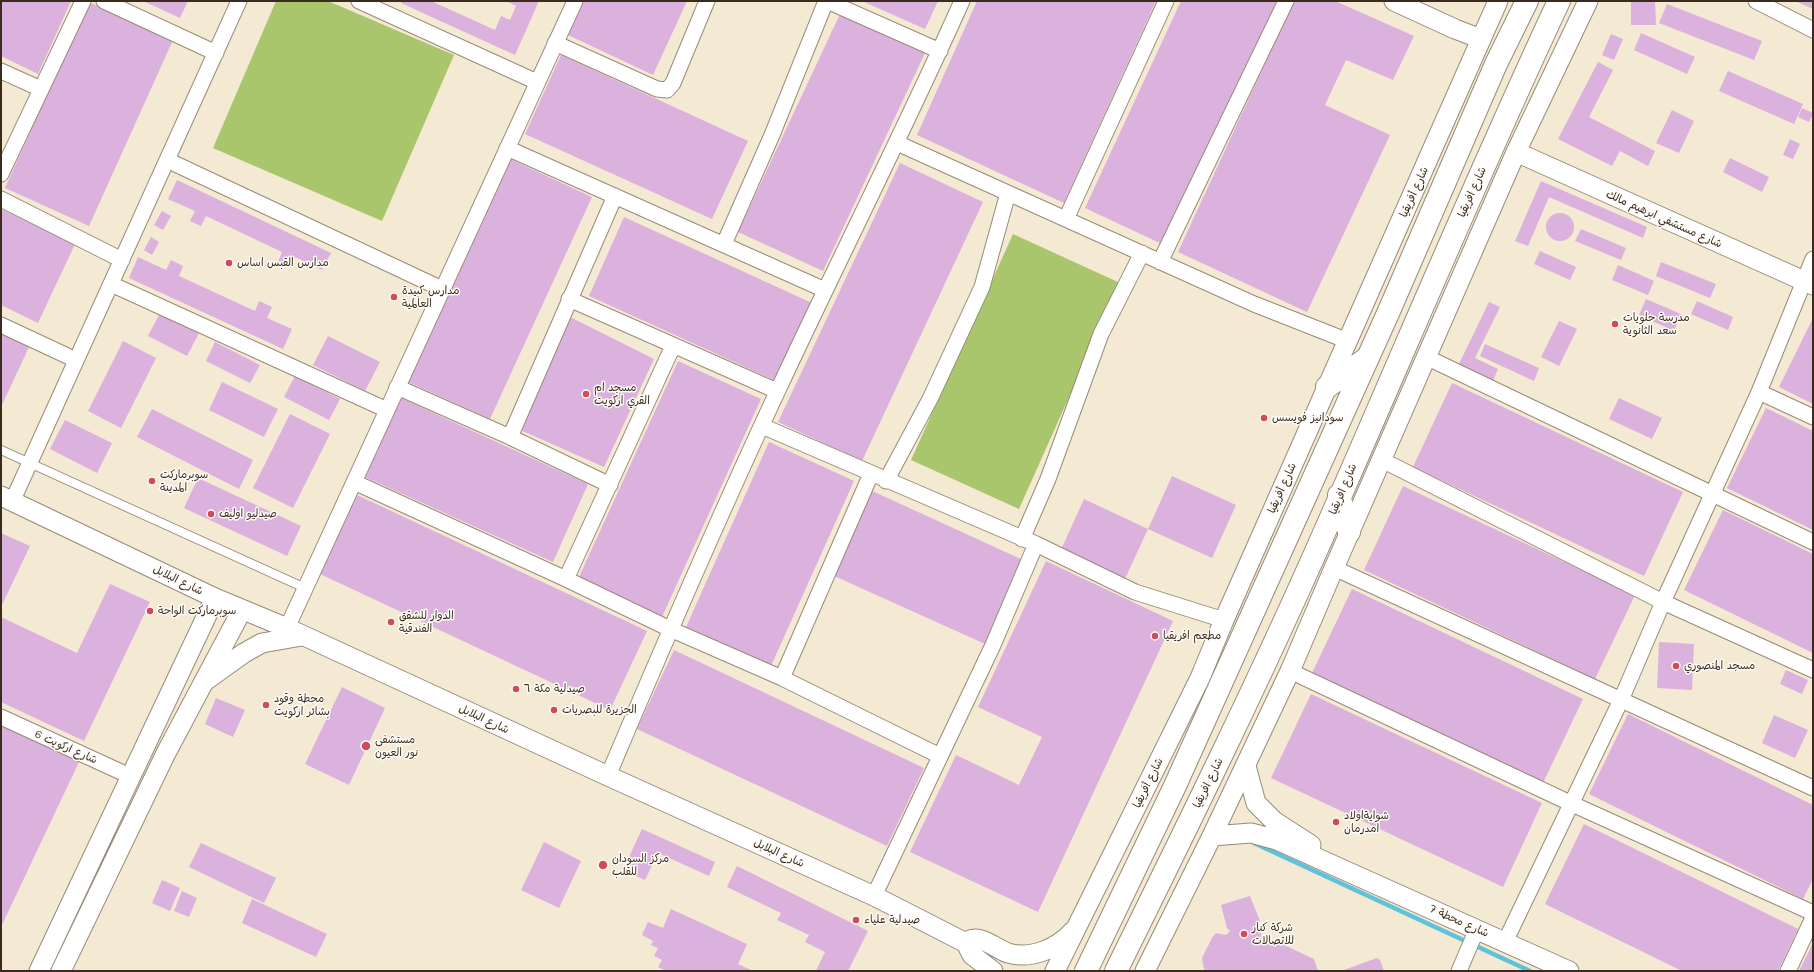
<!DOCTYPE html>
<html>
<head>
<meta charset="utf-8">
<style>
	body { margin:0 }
	#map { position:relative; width:1814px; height:972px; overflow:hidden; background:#f4e9d3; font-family:Mali,sans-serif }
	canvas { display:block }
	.frame { position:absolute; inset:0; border:2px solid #3b2a1e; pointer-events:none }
</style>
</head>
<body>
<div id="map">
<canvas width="1814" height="972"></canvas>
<div class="frame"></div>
</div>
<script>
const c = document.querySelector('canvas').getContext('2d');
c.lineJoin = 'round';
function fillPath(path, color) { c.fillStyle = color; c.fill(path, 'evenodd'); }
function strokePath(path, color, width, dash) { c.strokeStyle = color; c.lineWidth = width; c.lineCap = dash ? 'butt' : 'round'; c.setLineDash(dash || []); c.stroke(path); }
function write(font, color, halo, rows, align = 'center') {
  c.font = font + ' Mali,"Playpen Sans Arabic",sans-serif'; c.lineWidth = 3; c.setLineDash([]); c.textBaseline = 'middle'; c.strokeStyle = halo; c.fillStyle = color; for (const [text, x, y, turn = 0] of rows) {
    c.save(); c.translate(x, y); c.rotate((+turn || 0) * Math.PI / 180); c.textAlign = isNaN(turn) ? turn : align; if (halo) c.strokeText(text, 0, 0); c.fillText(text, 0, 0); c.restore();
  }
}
fillPath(new Path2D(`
	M 276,1 L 328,1 L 454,55 L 382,221 L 213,148 Z
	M 1013,234 L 1120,283 L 1019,509 L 911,460 Z`), '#aac66c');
strokePath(new Path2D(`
	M 1254,843 L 1530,971`), '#5dc2da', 4.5);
fillPath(new Path2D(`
	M 1,1 L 71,1 L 38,74 L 1,56 Z
	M 143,1 L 188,1 L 180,18 Z
	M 402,1 L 431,1 L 495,30 L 501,16 L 510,20 L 516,6 L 506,1 L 539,1 L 515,55 L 401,3 Z
	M 584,1 L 687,1 L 653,75 L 568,35 Z
	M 862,1 L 938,1 L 925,29 Z
	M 977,1 L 1156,1 L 1064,203 L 917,135 Z
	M 1181,1 L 1277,1 L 1164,245 L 1085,208 Z
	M 1294,1 L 1335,1 L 1414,36 L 1393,80 L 1346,60 L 1325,105 L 1390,135 L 1307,312 L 1178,252 Z
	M 1631,1 L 1655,1 L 1656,25 L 1631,25 Z
	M 1795,1 L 1813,1 L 1813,9 Z
	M 89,2 L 173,40 L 89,226 L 5,188 Z
	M 1667,4 L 1762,41 L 1754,60 L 1659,23 Z
	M 840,14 L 925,53 L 823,271 L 738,232 Z
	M 1641,33 L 1695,57 L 1687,74 L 1634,50 Z
	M 1611,34 L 1623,39 L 1614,60 L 1602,55 Z
	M 561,55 L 748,141 L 712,219 L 525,134 Z
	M 1598,62 L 1613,70 L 1589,117 L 1655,151 L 1648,166 L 1620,151 L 1612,166 L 1558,139 Z
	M 1728,71 L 1803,104 L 1794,124 L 1719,91 Z
	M 1802,108 L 1813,113 L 1809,122 L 1798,117 Z
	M 1672,110 L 1694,121 L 1679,153 L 1656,143 Z
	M 1790,139 L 1800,144 L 1793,159 L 1783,155 Z
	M 508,158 L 592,197 L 490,419 L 406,381 Z
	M 1730,158 L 1769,177 L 1762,192 L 1723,172 Z
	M 900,163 L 983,202 L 862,461 L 778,422 Z
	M 177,180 L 331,253 L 322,270 L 295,257 L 289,268 L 278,262 L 282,252 L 206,216 L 201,226 L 190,221 L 195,211 L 168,199 Z
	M 1541,181 L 1647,227 L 1643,238 L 1549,197 L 1528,246 L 1515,241 Z
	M 1,209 L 75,244 L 38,323 L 1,305 Z
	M 162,211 L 171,216 L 163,230 L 154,225 Z
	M1546 227a14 14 0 1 1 28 0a14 14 0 1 1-28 0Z
	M 624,217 L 812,303 L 776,381 L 589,296 Z
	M 1581,229 L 1626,248 L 1621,260 L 1575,241 Z
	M 151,237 L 159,242 L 152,255 L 144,250 Z
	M 1540,251 L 1576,267 L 1570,280 L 1534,264 Z
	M 138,257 L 166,270 L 171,260 L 183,266 L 179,276 L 255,311 L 259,301 L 272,307 L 267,318 L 292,329 L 283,349 L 129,278 Z
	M 1661,262 L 1716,284 L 1710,298 L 1656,276 Z
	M 1618,265 L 1654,281 L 1648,295 L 1612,280 Z
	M 1646,299 L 1681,314 L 1674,331 L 1639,315 Z
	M 1697,301 L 1733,317 L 1728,330 L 1691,314 Z
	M 1489,302 L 1500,307 L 1475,358 L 1498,369 L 1493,381 L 1459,364 Z
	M 160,313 L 199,333 L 187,356 L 148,336 Z
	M 568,316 L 654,359 L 604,467 L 518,429 Z
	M 1813,318 L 1813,404 L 1779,387 Z
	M 1559,321 L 1577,329 L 1559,366 L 1541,357 Z
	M 1,332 L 30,345 L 1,407 Z
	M 328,336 L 380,362 L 365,391 L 313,365 Z
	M 123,341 L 156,358 L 121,428 L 88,411 Z
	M 215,342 L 260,365 L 250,383 L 206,361 Z
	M 1485,344 L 1539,368 L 1534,381 L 1480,356 Z
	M 678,361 L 761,399 L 662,617 L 578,579 Z
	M 295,376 L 340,399 L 329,420 L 284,397 Z
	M 222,382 L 278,409 L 264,437 L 209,410 Z
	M 1452,383 L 1683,492 L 1644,576 L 1413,467 Z
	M 401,398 L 588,484 L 553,562 L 365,477 Z
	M 1619,398 L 1662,418 L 1652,439 L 1609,419 Z
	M 1766,408 L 1813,431 L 1813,530 L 1727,488 Z
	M 152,409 L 253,460 L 239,489 L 137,437 Z
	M 290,414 L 330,434 L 293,508 L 253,488 Z
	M 65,420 L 112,443 L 97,473 L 50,449 Z
	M 769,442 L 854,481 L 771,666 L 686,627 Z
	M 1172,476 L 1236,505 L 1212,558 L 1148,529 L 1124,581 L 1060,552 L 1084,499 L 1148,529 Z
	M 198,478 L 301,526 L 287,556 L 184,508 Z
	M 1403,486 L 1635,595 L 1595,679 L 1364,570 Z
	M 870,490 L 1023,560 L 985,644 L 832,575 Z
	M 355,494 L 647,631 L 610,710 L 318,573 Z
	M 1723,510 L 1813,554 L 1813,653 L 1684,590 Z
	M 1,533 L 30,546 L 1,607 Z
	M 1046,561 L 1173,621 L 1038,912 L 910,852 L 956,755 L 1019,785 L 1042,737 L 978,707 Z
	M 110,584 L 150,602 L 84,741 L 1,702 L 1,617 L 77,653 Z
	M 1352,589 L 1583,699 L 1543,783 L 1312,673 Z
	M 1659,642 L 1694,644 L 1692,690 L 1657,688 Z
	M 674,650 L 924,768 L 887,846 L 637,729 Z
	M 1786,670 L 1808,680 L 1802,694 L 1780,684 Z
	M 342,687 L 385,708 L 349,785 L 305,764 Z
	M 1311,694 L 1542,803 L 1503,887 L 1271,778 Z
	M 216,698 L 245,710 L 233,737 L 205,724 Z
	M 1628,714 L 1813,805 L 1813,879 L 1803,899 L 1589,794 Z
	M 1774,715 L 1808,730 L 1795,758 L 1762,743 Z
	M 1,725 L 79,762 L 1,927 Z
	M 1584,824 L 1798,929 L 1778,971 L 1682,971 L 1545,904 Z
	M 642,829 L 715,862 L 709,876 L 658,853 L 645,880 L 623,870 Z
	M 544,842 L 581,861 L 559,908 L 521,890 Z
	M 201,843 L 276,878 L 264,903 L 189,867 Z
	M 737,866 L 868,931 L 848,971 L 816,971 L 825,952 L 805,942 L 809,935 L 777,920 L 781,913 L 727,887 Z
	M 162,880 L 180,888 L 170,911 L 152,903 Z
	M 182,891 L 197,898 L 189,917 L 174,911 Z
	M 1250,896 L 1260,921 L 1258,925 L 1261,934 L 1260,938 L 1264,939 L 1267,937 L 1314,959 L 1318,971 L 1207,971 L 1204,969 L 1202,958 L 1212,938 L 1216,933 L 1226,935 L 1230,931 L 1227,928 L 1221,905 Z
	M 252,899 L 327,934 L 316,957 L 242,923 Z
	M 671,909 L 747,944 L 738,964 L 753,971 L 666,971 L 658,967 L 662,960 L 654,956 L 658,948 L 651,945 L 653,941 L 642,935 L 648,922 L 663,928 Z
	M 1813,943 L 1813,971 L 1799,971 Z
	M 1377,958 L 1380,960 L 1384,971 L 1341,971 Z`), '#dbb1dd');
const service = new Path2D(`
	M 1,450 L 305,588`);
const minor = new Path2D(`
	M 104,1 L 216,53
	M 359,1 L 537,82
	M 827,1 L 940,51
	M 1756,1 L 1813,30
	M 555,43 L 657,89 L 667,90 L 673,83 L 707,1
	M 1,71 L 41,89
	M 897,143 L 1254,304 L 1348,341
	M 507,148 L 825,290
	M 167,160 L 442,289
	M 1,174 L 83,1
	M 1,199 L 122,260
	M 1066,219 L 1166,1
	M 724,244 L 772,135 L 826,1
	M 1160,262 L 1286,1
	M 111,284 L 387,410
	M 569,299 L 777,391
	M 1,325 L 76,360
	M 1426,357 L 1813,542
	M 397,387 L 510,437 L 610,485
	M 1759,392 L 1813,417
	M 762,426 L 1036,544 L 1135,592 L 1224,620
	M 510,437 L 615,196
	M 1382,460 L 1663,602 L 1813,670
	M 886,481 L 930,399 L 982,287 L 1008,193
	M 354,482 L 566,579 L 670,629 L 782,678 L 940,756
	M 12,502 L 239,1
	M 1022,539 L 1048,479 L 1101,334 L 1142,253
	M 1334,568 L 1813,788
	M 566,579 L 673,346
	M 287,628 L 575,1
	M 1290,671 L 1570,803 L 1813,913
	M 782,678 L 871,474
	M 1,717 L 132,777
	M 608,776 C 663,646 719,516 779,388 C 839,259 904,131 962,1
	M 874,896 L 993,645 L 1036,544
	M 1505,942 L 1621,700 L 1663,602 L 1759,392 L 1813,259
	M 1459,971 L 1477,929
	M 1788,971 L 1813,918`);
const tertiary = new Path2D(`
	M 1394,1 L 1455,29 L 1481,39
	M 1516,152 L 1813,285
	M 1,496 L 215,598 L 287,628 L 608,776 L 874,896 L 966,943 L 972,955 L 993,971
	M 205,681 L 244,653 L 262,643 L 302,636
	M 1246,766 L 1256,803 L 1274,821 L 1311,845
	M 1212,836 L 1251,833 L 1277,840 L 1569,971
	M 966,943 C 977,931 996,949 1008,953 C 1031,960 1058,948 1073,931
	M 39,971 L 215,598
	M 61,971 L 166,753 L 242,610
	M 1055,971 L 1200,678 L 1224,620 L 1498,1
	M 1145,971 L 1212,836 L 1290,671 L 1334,568 L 1516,152 L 1588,1`);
const trunk = new Path2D(`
	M 1327,387 L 1366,359
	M 1339,495 L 1349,532
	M 1086,971 L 1174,788 L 1389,311 L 1496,64 L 1527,1
	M 1116,971 C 1188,825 1260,679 1325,531 C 1403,354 1477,176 1559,1`);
strokePath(service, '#988a78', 10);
strokePath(minor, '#988a78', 17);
strokePath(tertiary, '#988a78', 21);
strokePath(trunk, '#988a78', 24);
strokePath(service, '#fff', 8);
strokePath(minor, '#fff', 15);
strokePath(tertiary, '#fff', 19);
strokePath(trunk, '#fff', 22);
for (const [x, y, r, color] of [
	[229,263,4,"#d1495b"],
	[394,297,4,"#d1495b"],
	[1615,324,4,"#d1495b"],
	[586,394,4,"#d1495b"],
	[1264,418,4,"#d1495b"],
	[152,481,4,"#d1495b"],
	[211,514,4,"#d1495b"],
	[150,611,4,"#d1495b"],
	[391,622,4,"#d1495b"],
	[1155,636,4,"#d1495b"],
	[1676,666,4,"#d1495b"],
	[516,689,4,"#d1495b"],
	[266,705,4,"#d1495b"],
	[554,710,4,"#d1495b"],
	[366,746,5,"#d1495b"],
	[1336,822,4,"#d1495b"],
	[603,865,5,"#d1495b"],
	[856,920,4,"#d1495b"],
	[1244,934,4,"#d1495b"]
]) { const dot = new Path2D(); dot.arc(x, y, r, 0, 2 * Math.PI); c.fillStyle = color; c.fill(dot); strokePath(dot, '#fdfcf7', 1.5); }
write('11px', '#3b2a1e', '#fdfcf7', [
	["شارع أفريقيا",1414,192,-66],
	["شارع افريقيا",1472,192,-66],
	["شارع مستشفي ابرهيم مالك",1664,219,24],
	["شارع أفريقيا",1282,488,-66],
	["شارع افريقيا",1343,489,-67],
	["شارع البلابل",178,580,26],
	["شارع البلابل",484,719,25],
	["شارع اركويت 6",66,747,24],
	["شارع أفريقيا",1148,783,-64],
	["شارع افريقيا",1208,783,-64],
	["شارع البلابل",779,853,24],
	["شارع محطة 7",1459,921,24]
]);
write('11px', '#3b2a1e', '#fdfcf7', [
	["مدارس القبس اساس",237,263],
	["مدارس كبيدة",402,291],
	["العالمية",402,304],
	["مدرسة حلويات",1623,318],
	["سعد الثانوية",1623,331],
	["مسجد ام",594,388],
	["القري اركويت",594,401],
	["سودانيز فويسس",1272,418],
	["سوبرماركت",160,475],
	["المدينة",160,488],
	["صيدليو اوليف",219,514],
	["سوبرماركت الواحة",158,611],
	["الدوار للشقق",399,616],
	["الفندقية",399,629],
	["مطعم افريقيا",1163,636],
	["مسجد المنصوري",1684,666],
	["صيدلية مكة ٦",524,689],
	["محطة وقود",274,699],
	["بشائر اركويت",274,712],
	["الجزيرة للبصريات",562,710],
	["مستشفى",375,740],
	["نور العيون",375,753],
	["شوايةاولاد",1344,816],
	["امدرمان",1344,829],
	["مركز السودان",612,859],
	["للقلب",612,872],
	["صيدلية علياء",864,920],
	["شركة كنار",1252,928],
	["للاتصالات",1252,941]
], 'left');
</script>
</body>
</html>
